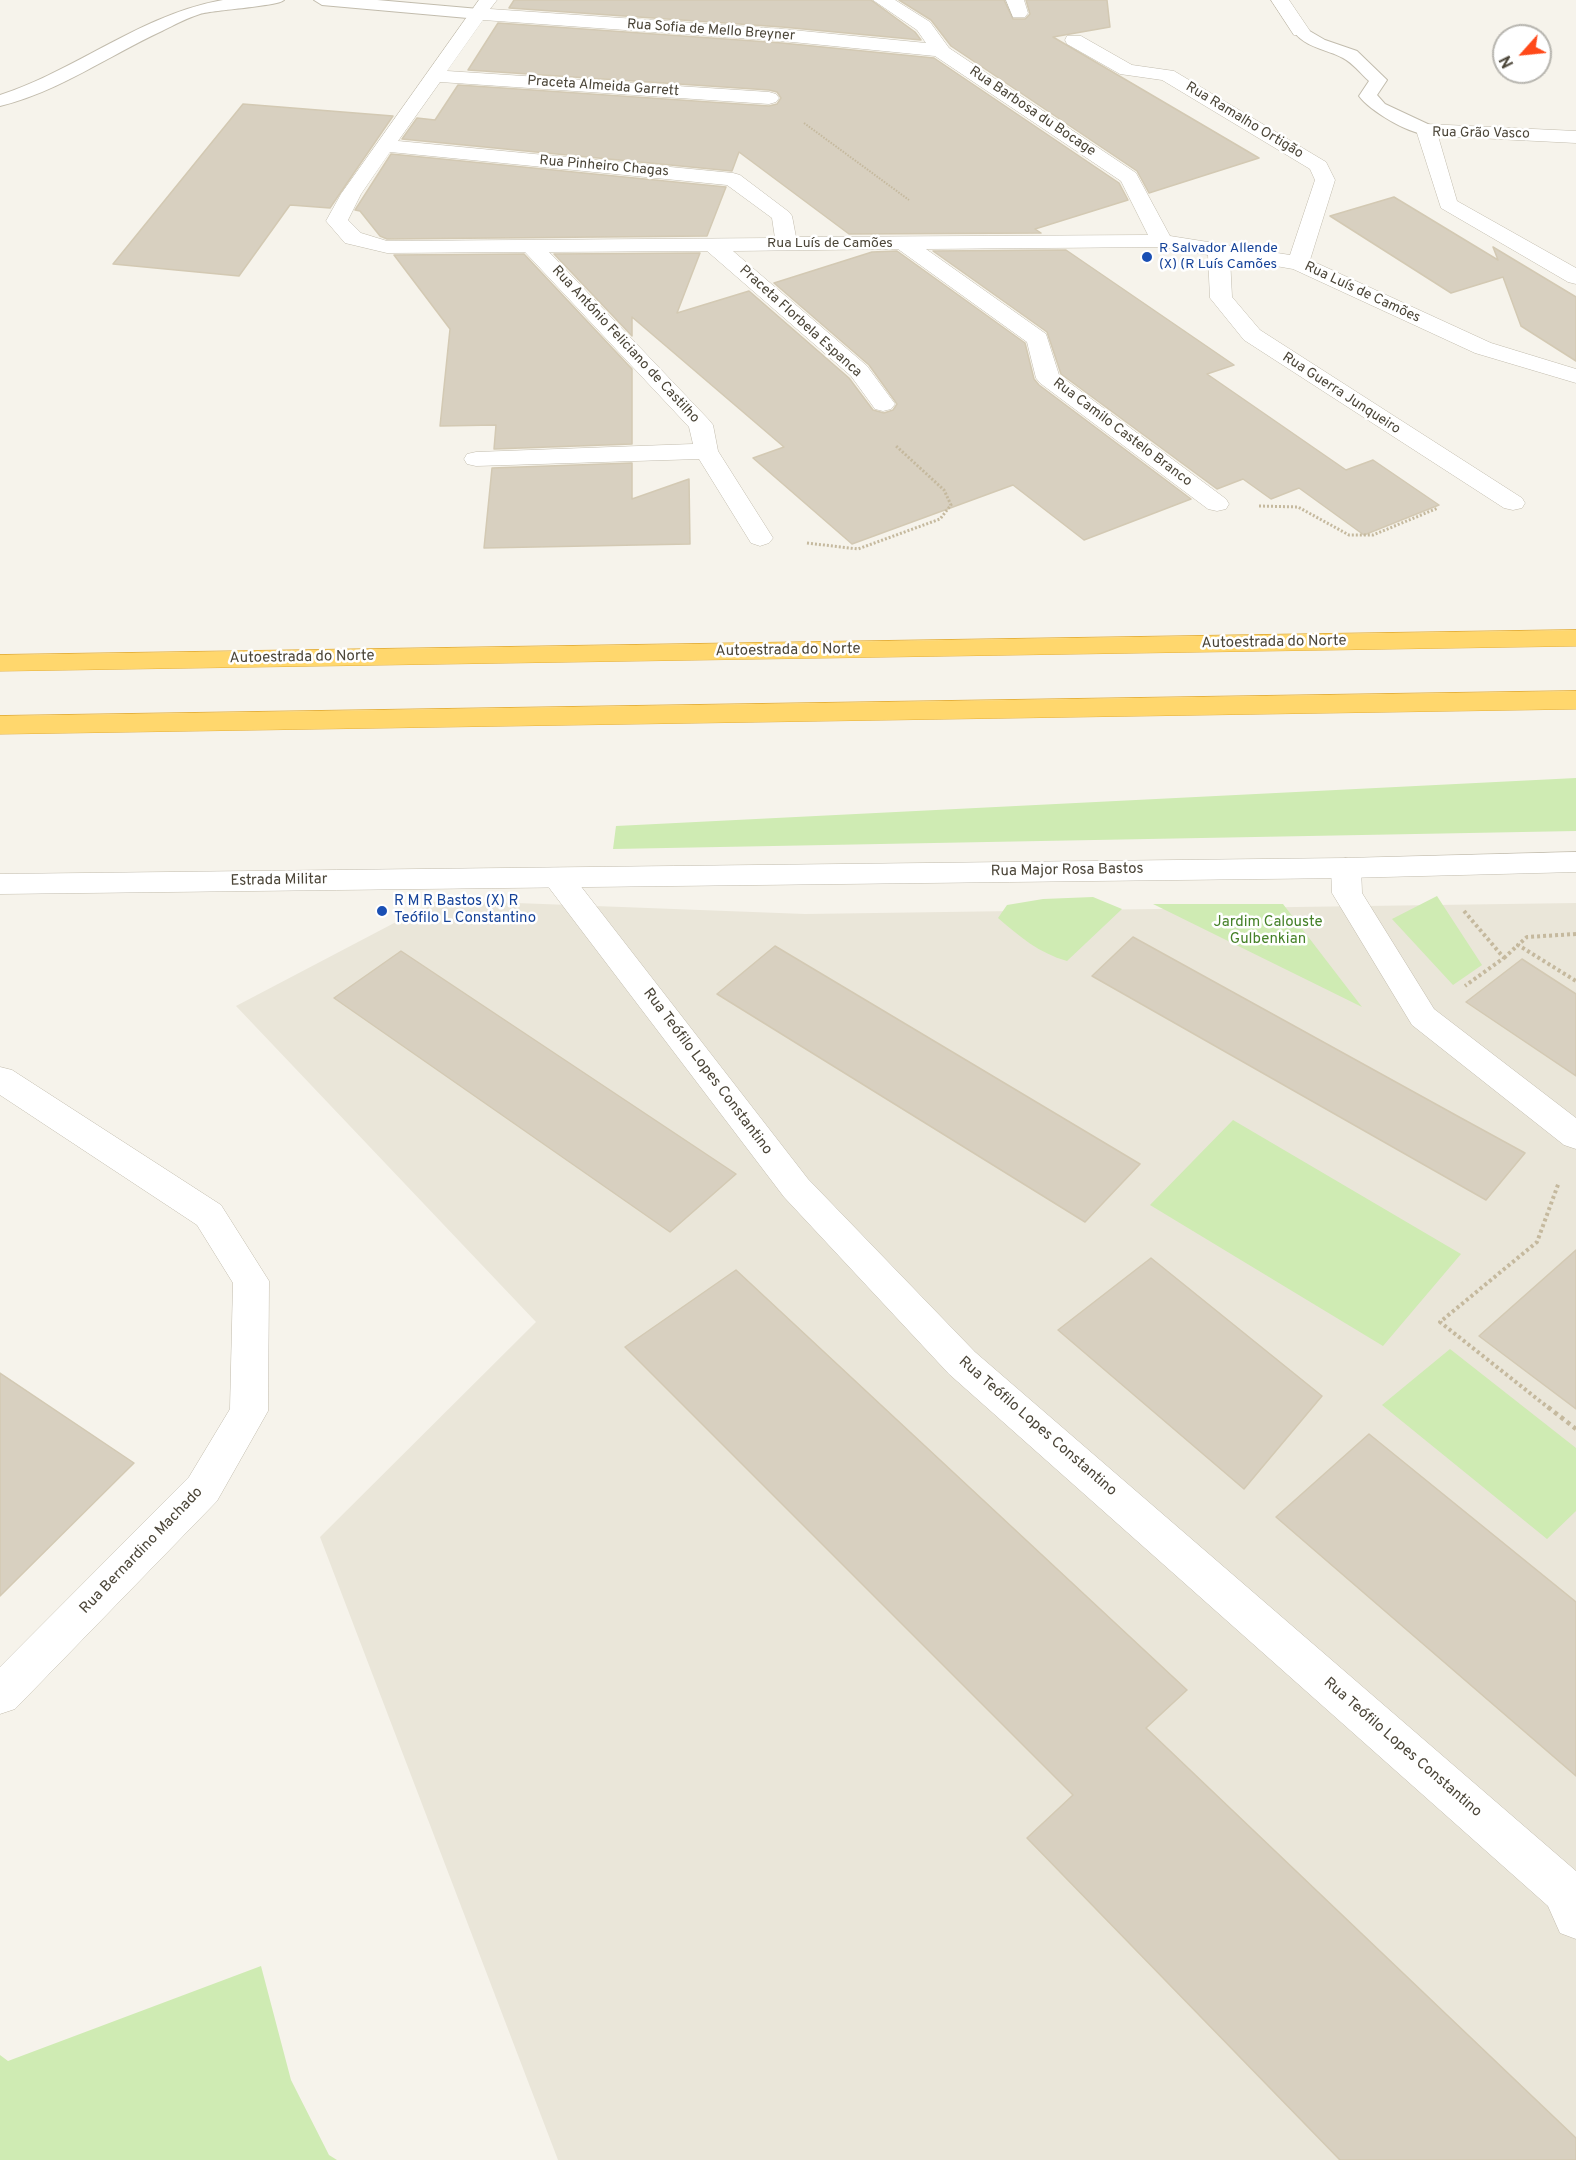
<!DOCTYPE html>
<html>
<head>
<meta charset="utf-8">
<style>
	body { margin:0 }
	#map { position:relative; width:1576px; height:2160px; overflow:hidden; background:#f6f3eb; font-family:Overpass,sans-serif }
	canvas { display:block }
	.north { position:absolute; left:1492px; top:24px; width:60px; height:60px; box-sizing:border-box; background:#fff; border:2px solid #b7b5af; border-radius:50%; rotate:243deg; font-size:16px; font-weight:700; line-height:24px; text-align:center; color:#4b4538 }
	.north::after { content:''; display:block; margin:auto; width:21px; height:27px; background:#ff4919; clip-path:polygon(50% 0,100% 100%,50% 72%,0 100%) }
</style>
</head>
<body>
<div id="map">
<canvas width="1576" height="2160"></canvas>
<div class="north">N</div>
</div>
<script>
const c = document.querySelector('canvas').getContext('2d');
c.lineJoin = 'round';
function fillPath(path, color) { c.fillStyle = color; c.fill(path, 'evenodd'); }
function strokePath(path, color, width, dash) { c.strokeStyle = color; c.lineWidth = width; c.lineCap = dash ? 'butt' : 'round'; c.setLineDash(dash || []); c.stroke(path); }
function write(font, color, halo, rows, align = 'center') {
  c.font = font + ' Overpass,sans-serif'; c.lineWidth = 5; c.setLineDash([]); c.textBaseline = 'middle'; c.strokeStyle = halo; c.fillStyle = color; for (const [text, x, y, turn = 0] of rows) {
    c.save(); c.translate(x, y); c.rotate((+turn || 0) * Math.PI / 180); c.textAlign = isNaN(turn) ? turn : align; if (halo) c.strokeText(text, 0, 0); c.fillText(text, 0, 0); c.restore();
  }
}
fillPath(new Path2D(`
	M 438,900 L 805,914 L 1576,903 L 1576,2160 L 558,2160 L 320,1537 L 536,1322 L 236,1006 Z`), '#eae6d9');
fillPath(new Path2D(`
	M 1576,778 L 1576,831 L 613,849 L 616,826 Z
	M 1437,896 L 1482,965 L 1453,985 L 1392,919 Z
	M 1093,897 L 1122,909 L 1067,961 C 1039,953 1020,937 998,918 L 1007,905 L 1043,899 Z
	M 1153,904 L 1283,904 L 1362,1007 Z
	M 1233,1120 L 1461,1254 L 1383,1346 L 1150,1205 Z
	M 1450,1349 L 1576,1448 L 1576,1511 L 1547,1539 L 1382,1405 Z
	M 261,1966 L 291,2080 L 329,2155 L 337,2160 L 0,2160 L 0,2055 L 8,2061 Z`), '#cfebb3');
const building = new Path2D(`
	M 514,0 L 871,0 L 915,32 L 921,40 L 782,27 L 509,8 Z
	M 899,0 L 1004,0 L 1013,19 L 1025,19 L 1030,14 L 1026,0 L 1107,0 L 1110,27 L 1053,37 L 1259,158 L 1149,193 L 1137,171 L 951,46 L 931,20 Z
	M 498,23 L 782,43 L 934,58 L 1119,183 L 1128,200 L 1035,229 L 1041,233 L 849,234 L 739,152 L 732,171 L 402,139 L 417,118 L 435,120 L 458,85 L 769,106 L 777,104 L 781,98 L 777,92 L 769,90 L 468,70 Z
	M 243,104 L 393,116 L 330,208 L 290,205 L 239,276 L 113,264 Z
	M 391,154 L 726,187 L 707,236 L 387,239 L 380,236 L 360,211 L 355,210 Z
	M 1394,197 L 1498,260 L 1493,247 L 1576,297 L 1576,361 L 1521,326 L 1503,277 L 1451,293 L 1330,216 Z
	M 1066,250 L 1234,365 L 1207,374 L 1346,470 L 1373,460 L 1439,505 L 1364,535 L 1299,488 L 1271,499 L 1243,479 L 1217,489 L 1061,374 L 1047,332 L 933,251 Z
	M 897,251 L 1025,343 L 1034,379 L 1039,385 L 1191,499 L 1084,540 L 1013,485 L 852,544 L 753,458 L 784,447 L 632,317 L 632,336 L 554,254 L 700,253 L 677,313 L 749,291 L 849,378 L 873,410 L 884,413 L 893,410 L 897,404 L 869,365 L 774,283 L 872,252 Z
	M 524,254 L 632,369 L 632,444 L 494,449 L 496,425 L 440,426 L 450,329 L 394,255 Z
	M 632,463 L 632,499 L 689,479 L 690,544 L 484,548 L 492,468 Z
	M 1133,937 L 1461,1118 L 1525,1153 L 1486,1200 L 1092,976 Z
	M 775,946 L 1140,1164 L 1085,1222 L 717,994 Z
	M 401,951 L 736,1174 L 670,1232 L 334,998 Z
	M 1522,959 L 1576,994 L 1576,1076 L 1466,1002 Z
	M 1576,1250 L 1576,1409 L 1479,1336 Z
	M 1151,1258 L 1322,1396 L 1244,1489 L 1058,1330 Z
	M 736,1270 L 1187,1690 L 1146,1728 L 1576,2138 L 1576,2160 L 1340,2160 L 1027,1838 L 1073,1795 L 625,1347 Z
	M 0,1373 L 134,1463 L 0,1596 Z
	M 1369,1434 L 1576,1602 L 1576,1776 L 1276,1517 Z`);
fillPath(building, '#d8d0c0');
strokePath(building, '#d3c9b3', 1.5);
const service = new Path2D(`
	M 223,0 L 284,0 C 279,6 214,10 200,14 C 187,18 174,25 162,31 C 108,56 58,92 0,106 L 0,95 C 77,70 142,14 223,0 Z
	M 314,0 L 377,0 L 479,9 L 487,14 L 479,19 L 322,5 Z
	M 1301,26 L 1325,40 L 1357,51 L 1387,80 L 1377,95 L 1385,104 L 1432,126 L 1435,130 L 1432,134 C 1414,138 1370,111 1359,96 L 1369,81 C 1361,74 1353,63 1343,58 C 1326,49 1306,48 1293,31 L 1295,27 Z`);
const minor = new Path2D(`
	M 479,0 L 497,0 L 490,9 L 782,29 L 926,43 L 917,30 L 873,0 L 895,0 L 930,22 L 949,48 L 1136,173 L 1170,236 L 1290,255 L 1315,180 L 1310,169 L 1162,80 L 1120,74 L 1067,44 L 1065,40 L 1067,36 L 1081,36 L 1132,65 L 1174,71 L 1326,162 L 1335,180 L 1310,260 L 1491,343 L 1576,369 L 1576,383 L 1475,353 L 1293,269 L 1230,258 L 1232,297 L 1260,330 L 1522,498 L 1525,503 L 1522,508 L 1513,510 L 1504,508 L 1244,340 L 1210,298 L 1208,255 L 1162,247 L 926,249 L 1046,334 L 1059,375 L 1226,499 L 1229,504 L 1226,509 L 1217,511 L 1208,509 L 1040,383 L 1036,378 L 1027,342 L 898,249 L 733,251 L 867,366 L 895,404 L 891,409 L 883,411 L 875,409 L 851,376 L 707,251 L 549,252 L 709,420 L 713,425 L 718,451 L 773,538 L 769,543 L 760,546 L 751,543 L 699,459 L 476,466 L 467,464 L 464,459 L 467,454 L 476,452 L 693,444 L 689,427 L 525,252 L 387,253 L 345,243 L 326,221 L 341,194 ZM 483,20 L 782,41 L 935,56 L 1121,181 L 1148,235 L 796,237 L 792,216 L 789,212 L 740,175 L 733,173 L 398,141 L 440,82 L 769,104 L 776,102 L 779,98 L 776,94 L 769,92 L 447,71 ZM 390,152 L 727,185 L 772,218 L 775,238 L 387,241 L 361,233 L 348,220 L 361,194 Z
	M 1006,0 L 1024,0 L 1028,13 L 1025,17 L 1013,17 Z
	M 1271,0 L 1289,0 L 1310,31 L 1308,35 L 1294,35 Z
	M 1426,124 L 1576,131 L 1576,143 L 1438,136 L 1457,201 L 1576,268 L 1576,284 L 1568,282 L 1441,208 L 1416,130 L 1419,126 Z
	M 1346,858 L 1357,861 L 1361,868 L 1362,893 L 1434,1009 L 1576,1118 L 1576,1149 L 1564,1145 L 1412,1025 L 1332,893 L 1331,868 L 1335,861 Z
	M 558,868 L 569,871 L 808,1179 L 975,1352 L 1576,1871 L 1576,1939 L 1560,1933 L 1548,1906 L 949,1374 L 784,1197 L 547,885 L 543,878 L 547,871 Z
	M 0,1067 L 12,1070 L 221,1205 L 269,1281 L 268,1411 L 217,1501 L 15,1709 L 0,1714 L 0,1667 L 189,1477 L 230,1409 L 233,1283 L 197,1225 L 0,1095 Z`);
const tertiary = new Path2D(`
	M 1576,852 L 1576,872 L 1346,878 L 0,894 L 0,874 L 1346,858 Z`);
const motorway = new Path2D(`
	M 1576,630 L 1576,646 L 0,671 L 0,655 Z
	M 1576,691 L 1576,709 L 0,734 L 0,716 Z`);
strokePath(service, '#c2bcad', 2);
strokePath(minor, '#c2bcad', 1);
strokePath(tertiary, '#c2bcad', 1);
strokePath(motorway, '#e4ae38', 1);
strokePath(new Path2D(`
	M 804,123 L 909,200`), '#c5b99e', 2, [1.5, 1.5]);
strokePath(new Path2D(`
	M 1259,506 L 1298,507 L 1349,535 L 1373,535 L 1438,508
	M 807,543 L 858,549 L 940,519 L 951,505 L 944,490 L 895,445`), '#c5b99e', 3, [2, 2]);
strokePath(new Path2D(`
	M 1464,911 L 1504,958 L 1465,986
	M 1576,934 L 1527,937 L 1518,945 L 1576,981
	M 1504,958 L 1518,945
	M 1550,1409 L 1440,1322 L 1537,1242 L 1559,1182`), '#c5b99e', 4, [3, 3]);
strokePath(new Path2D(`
	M 1548,1407 L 1576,1429`), '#c5b99e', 4.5, [4, 4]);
fillPath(service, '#fff');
fillPath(minor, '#fff');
fillPath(tertiary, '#fff');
fillPath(motorway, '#ffd76d');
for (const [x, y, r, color] of [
	[1147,257,6,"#1a4fb4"],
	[382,911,6,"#1a4fb4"]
]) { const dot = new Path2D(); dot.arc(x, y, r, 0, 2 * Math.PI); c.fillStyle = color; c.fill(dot); strokePath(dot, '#fff', 2); }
write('14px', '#4b4538', '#fff', [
	["Rua Sofia de Mello Breyner",711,31,4],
	["Praceta Almeida Garrett",603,87,4],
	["Rua Barbosa du Bocage",1032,112,34],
	["Rua Ramalho Ortigão",1244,121,31],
	["Rua Grão Vasco",1481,134,1],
	["Rua Pinheiro Chagas",604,167,5],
	["Rua Luís de Camões",830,244],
	["Rua Luís de Camões",1362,293,25],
	["Praceta Florbela Espanca",800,322,42],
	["Rua António Feliciano de Castilho",625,345,47],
	["Rua Guerra Junqueiro",1341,394,33],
	["Rua Camilo Castelo Branco",1122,433,37]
]);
write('14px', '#164399', '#fff', [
	["R Salvador Allende",1159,249],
	["(X) (R Luís Camões",1159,265]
], 'left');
write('15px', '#4b4538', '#fff', [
	["Autoestrada do Norte",1274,643,-1],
	["Autoestrada do Norte",788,651,-1],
	["Autoestrada do Norte",302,658,-1],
	["Rua Major Rosa Bastos",1067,871,-1],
	["Estrada Militar",279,881,-1],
	["Rua Teófilo Lopes Constantino",707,1072,53],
	["Rua Teófilo Lopes Constantino",1037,1427,41],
	["Rua Bernardino Machado",142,1551,-46],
	["Rua Teófilo Lopes Constantino",1402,1748,41]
]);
write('15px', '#164399', '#fff', [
	["R M R Bastos (X) R",394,902],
	["Teófilo L Constantino",394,919]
], 'left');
write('15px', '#458128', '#fff', [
	["Jardim Calouste",1268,923],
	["Gulbenkian",1268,940]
]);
</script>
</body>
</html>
